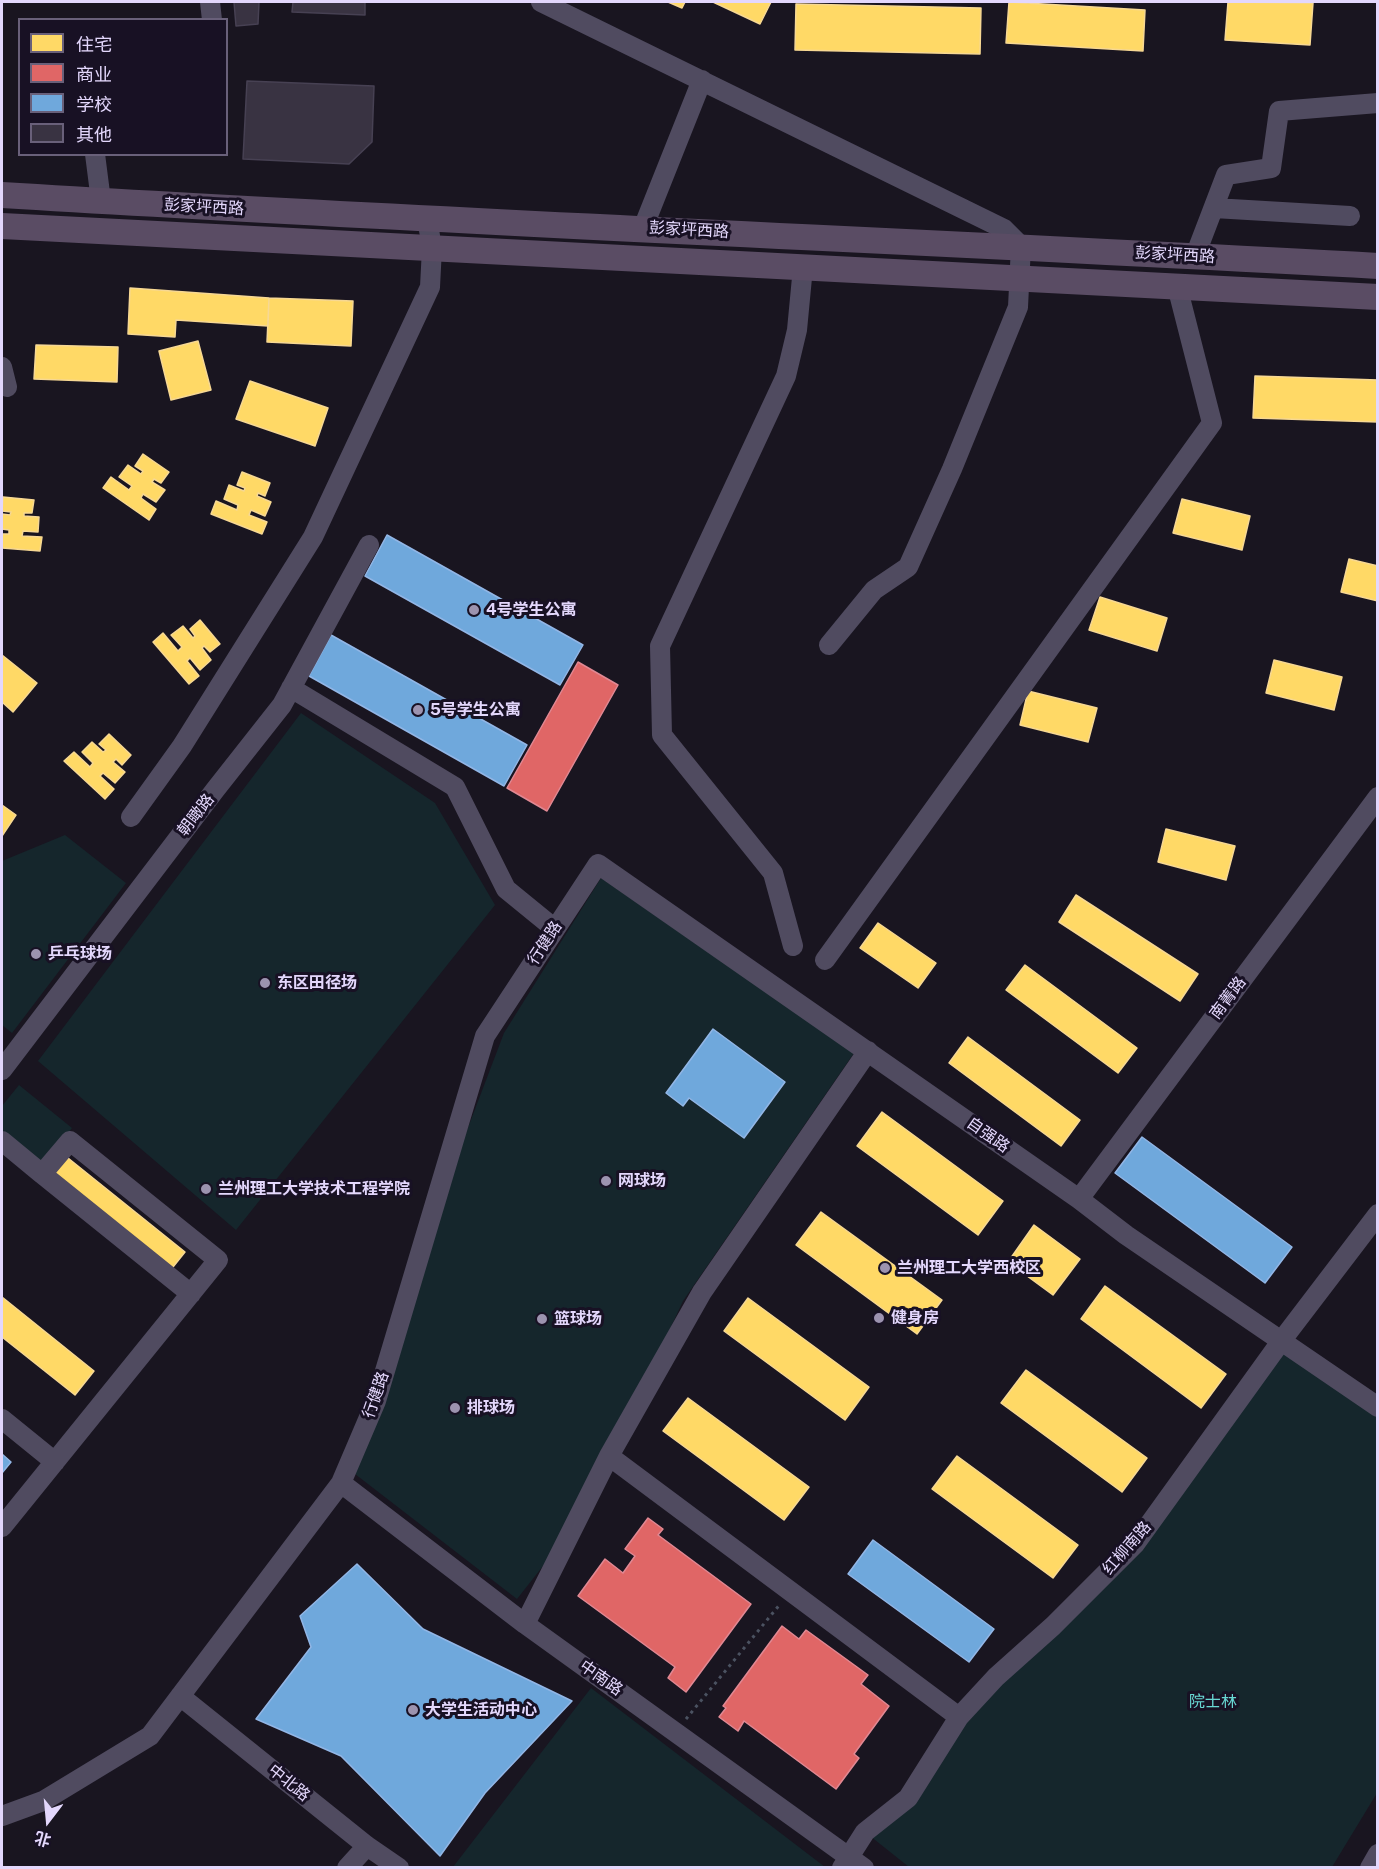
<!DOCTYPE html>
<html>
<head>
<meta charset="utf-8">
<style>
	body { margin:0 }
	#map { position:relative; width:1379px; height:1869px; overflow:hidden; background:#191520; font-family:"Public Sans","Noto Sans SC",sans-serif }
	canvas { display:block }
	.frame { position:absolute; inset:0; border:3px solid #e3d7fc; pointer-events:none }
	.legend { position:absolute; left:18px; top:18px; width:210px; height:138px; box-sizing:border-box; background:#181124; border:2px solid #69607a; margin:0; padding:8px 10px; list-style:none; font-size:18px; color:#e3d7fc }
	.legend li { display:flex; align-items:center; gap:12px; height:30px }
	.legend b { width:30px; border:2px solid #69607a }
	.north { position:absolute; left:18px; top:1791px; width:60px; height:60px; -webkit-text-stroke:4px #181124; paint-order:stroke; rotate:196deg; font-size:16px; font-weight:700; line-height:24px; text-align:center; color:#e3d7fc }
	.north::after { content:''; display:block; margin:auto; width:21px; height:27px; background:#e3d7fc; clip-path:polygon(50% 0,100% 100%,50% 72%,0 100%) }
</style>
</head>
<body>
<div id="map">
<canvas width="1379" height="1869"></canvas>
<div class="frame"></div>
<ul class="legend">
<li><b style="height:16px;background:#ffd966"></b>住宅</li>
<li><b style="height:16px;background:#e06666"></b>商业</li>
<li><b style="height:16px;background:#6fa8dc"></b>学校</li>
<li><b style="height:16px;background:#393342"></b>其他</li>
</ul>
<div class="north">北</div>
</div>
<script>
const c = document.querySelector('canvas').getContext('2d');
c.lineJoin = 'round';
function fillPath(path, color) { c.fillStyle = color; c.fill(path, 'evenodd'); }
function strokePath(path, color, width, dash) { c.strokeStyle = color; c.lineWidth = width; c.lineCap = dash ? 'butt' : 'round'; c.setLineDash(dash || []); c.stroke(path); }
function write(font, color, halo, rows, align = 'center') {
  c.font = font + ' "Public Sans","Noto Sans SC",sans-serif'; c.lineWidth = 6; c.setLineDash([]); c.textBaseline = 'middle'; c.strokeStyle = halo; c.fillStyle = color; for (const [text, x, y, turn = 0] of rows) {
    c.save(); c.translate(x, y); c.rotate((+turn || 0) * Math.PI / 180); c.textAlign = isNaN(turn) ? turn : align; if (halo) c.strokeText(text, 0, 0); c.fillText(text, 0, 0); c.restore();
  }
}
fillPath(new Path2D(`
	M 301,713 L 435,803 L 495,905 L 236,1230 L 38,1061 Z
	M 65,835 L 126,883 L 12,1033 L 2,1025 L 2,861 Z
	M 601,878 L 854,1053 L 683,1301 L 632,1411 L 569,1533 L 517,1599 L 355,1474 L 453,1167 L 504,1033 Z
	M 19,1085 L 72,1128 L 44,1164 L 2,1130 L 2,1106 Z
	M 1282,1340 L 1377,1413 L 1377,1793 L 1332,1867 L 909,1867 L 865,1832 L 908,1798 L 959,1717 L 1130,1551 Z
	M 591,1688 L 825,1867 L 826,1867 L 453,1867 Z`), '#15262c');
const homes = new Path2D(`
	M 668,2 L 685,2 L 682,8 Z
	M 713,2 L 771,2 L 760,24 Z
	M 1009,2 L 1145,10 L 1143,51 L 1006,43 Z
	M 1228,2 L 1313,3 L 1310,45 L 1225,40 Z
	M 796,4 L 981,8 L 980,54 L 795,50 Z
	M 130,288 L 269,298 L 268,326 L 176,320 L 175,337 L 128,334 Z
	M 269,298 L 353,301 L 351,346 L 267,342 Z
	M 198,341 L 211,390 L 171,400 L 159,351 Z
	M 36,345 L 118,347 L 117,382 L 34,379 Z
	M 1255,376 L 1378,380 L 1378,422 L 1253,418 Z
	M 250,381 L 328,408 L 315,446 L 236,419 Z
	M 143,454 L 169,472 L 161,483 L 154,479 L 152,482 L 165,490 L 156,502 L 143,494 L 141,498 L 156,509 L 149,520 L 103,488 L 111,477 L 129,490 L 132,486 L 119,477 L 128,465 L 141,474 L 143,471 L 135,466 Z
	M 242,472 L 270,483 L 265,496 L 258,493 L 257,496 L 271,502 L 265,516 L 251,510 L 249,515 L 267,522 L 262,534 L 211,514 L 216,501 L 237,510 L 238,505 L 224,499 L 229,485 L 244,491 L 245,488 L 237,485 Z
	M 3,497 L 34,500 L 32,513 L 24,513 L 24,516 L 39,517 L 38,532 L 23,531 L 22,536 L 42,537 L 40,551 L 2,548 L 2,534 L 9,534 L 9,530 L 2,529 L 2,514 L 10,515 L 11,512 L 2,511 Z
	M 1182,499 L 1250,516 L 1242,550 L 1173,533 Z
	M 1349,559 L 1378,566 L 1378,601 L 1341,592 Z
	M 1100,597 L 1167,618 L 1157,651 L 1089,630 Z
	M 200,620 L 220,644 L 210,652 L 204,646 L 202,648 L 211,660 L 200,670 L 190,658 L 187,661 L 199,676 L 189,684 L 153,642 L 163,633 L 178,651 L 182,647 L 171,635 L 183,626 L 193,638 L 195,636 L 190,629 Z
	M 2,655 L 37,683 L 13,712 L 2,702 Z
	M 1274,660 L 1342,677 L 1334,710 L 1266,693 Z
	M 1028,691 L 1097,708 L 1088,742 L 1020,725 Z
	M 109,734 L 131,755 L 122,765 L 116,759 L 113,762 L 125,772 L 115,783 L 103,773 L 100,776 L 114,789 L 105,799 L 64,761 L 74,752 L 90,767 L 93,763 L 82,752 L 92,742 L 103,752 L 106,750 L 99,744 Z
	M 2,805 L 16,815 L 2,836 Z
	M 1166,829 L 1235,846 L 1226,880 L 1158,862 Z
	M 1076,895 L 1198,974 L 1180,1001 L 1059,922 Z
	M 878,923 L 936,963 L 918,988 L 860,948 Z
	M 1025,965 L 1137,1048 L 1118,1073 L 1006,990 Z
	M 968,1037 L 1080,1120 L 1061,1146 L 949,1063 Z
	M 882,1112 L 1003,1201 L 978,1235 L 857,1146 Z
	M 63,1154 L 185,1252 L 169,1272 L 47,1174 Z
	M 821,1212 L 942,1300 L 917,1334 L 796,1245 Z
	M 1034,1225 L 1080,1259 L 1053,1295 L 1008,1262 Z
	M 1105,1286 L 1226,1374 L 1201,1408 L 1081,1319 Z
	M 2,1297 L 94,1371 L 75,1395 L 2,1337 Z
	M 748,1298 L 869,1387 L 845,1420 L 724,1331 Z
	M 1026,1370 L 1147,1458 L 1122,1492 L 1001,1403 Z
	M 688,1398 L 809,1487 L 784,1520 L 663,1431 Z
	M 957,1456 L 1078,1545 L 1053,1578 L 932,1489 Z`);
fillPath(homes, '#ffd966');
strokePath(homes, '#f7d893', 1.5);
const shops = new Path2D(`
	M 578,662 L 618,685 L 547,811 L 507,788 Z
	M 648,1518 L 663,1529 L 658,1535 L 751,1604 L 686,1692 L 668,1678 L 675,1667 L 578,1596 L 605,1559 L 623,1573 L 635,1556 L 625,1549 Z
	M 782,1626 L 799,1639 L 806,1630 L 868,1675 L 861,1684 L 889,1706 L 854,1754 L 859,1758 L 836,1789 L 744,1721 L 738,1731 L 719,1717 L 726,1708 L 723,1706 Z`);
fillPath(shops, '#e06666');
strokePath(shops, '#e18893', 1.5);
const schools = new Path2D(`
	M 387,535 L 583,645 L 560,685 L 365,576 Z
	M 331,635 L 527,745 L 504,786 L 309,676 Z
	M 713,1029 L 785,1082 L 744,1138 L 689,1098 L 683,1106 L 666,1093 Z
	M 1142,1137 L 1292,1247 L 1265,1283 L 1115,1173 Z
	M 2,1454 L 11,1462 L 2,1473 Z
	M 873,1540 L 994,1629 L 969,1662 L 848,1574 Z
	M 357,1564 L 423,1629 L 572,1701 L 485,1793 L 440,1856 L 341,1756 L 256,1719 L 311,1647 L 300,1616 Z`);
fillPath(schools, '#6fa8dc');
strokePath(schools, '#92b6e6', 1.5);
const building = new Path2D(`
	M 234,2 L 259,2 L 258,24 L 236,26 Z
	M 293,2 L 365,2 L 365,15 L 292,12 Z
	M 247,81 L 374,86 L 372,142 L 349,164 L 243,159 Z`);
fillPath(building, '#393342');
strokePath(building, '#474153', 1.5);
strokePath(new Path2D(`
	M 686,1719 L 781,1603`), '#4b5261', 3, [3, 4.5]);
strokePath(new Path2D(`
	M 210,2 L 212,20
	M 541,2 L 1004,229 L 1021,246 L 1018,307 L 952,469 L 908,567 L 874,590 L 829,645
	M 95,154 L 101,201
	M 1214,208 L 1350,216
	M 643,228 L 702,80
	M 1195,256 L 1226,175 L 1271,168 L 1279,111 L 1378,103
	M 2,367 L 7,387
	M 291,688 L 455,787 L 506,889 L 555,929
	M 131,817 L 182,746 L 313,537 L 430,287 L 432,248 L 427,218
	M 793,946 L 773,873 L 662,735 L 660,646 L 786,376 L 797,330 L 803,267
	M 825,960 L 1212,423 L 1177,286
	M 2,1070 L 215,790 L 282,705 L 369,545
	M 2,1141 L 42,1174 L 70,1141 L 218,1260 L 2,1527
	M 42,1174 L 191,1294
	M 1079,1199 L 1378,797
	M 2,1419 L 55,1462
	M 609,1456 L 959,1717
	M 341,1483 L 525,1624 L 864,1868
	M 525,1624 L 609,1456 L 702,1292 L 868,1051
	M 180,1696 L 367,1846 L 399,1868
	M 2,1816 L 43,1801 L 150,1736 L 341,1483 L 376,1401 L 485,1036 L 598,864 L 1079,1199 L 1126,1235 L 1378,1407
	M 347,1868 L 367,1846
	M 842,1868 L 865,1832 L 908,1798 L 959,1717 L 996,1677 L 1053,1626 L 1135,1544 L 1282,1340 L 1378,1214
	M 1370,1868 L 1378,1854`), '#504b60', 20);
strokePath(new Path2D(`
	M 2,195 C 460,223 919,241 1378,266
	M 2,226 L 1378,297`), '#5a4c64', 26);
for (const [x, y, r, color] of [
	[474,610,6,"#9c93af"],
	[418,710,6,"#9c93af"],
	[36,954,6,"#9c93af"],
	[265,983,6,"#9c93af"],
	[606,1181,6,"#9c93af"],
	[206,1189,6,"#9c93af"],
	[885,1268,6,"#9c93af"],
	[879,1318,6,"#9c93af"],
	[542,1319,6,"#9c93af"],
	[455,1408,6,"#9c93af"],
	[413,1710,6,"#9c93af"]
]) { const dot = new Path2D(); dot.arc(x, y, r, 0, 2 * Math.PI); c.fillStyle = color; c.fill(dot); strokePath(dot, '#181124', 2); }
write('16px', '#e3d7fc', '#181124', [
	["彭家坪西路",204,207,3],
	["彭家坪西路",689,230,3],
	["彭家坪西路",1175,255,3],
	["朝瞰路",196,815,-52],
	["行健路",545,943,-57],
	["南菁路",1228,998,-53],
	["自强路",988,1135,35],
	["行健路",376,1395,-71],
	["红柳南路",1127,1548,-49],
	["中南路",601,1678,35],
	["中北路",289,1783,39]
]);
write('bold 16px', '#e3d7fc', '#181124', [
	["4号学生公寓",486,610],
	["5号学生公寓",430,710],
	["乒乓球场",48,954],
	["东区田径场",277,983],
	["网球场",618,1181],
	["兰州理工大学技术工程学院",218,1189],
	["兰州理工大学西校区",897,1268],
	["健身房",891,1318],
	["篮球场",554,1319],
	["排球场",467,1408],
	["大学生活动中心",425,1710]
], 'left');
write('16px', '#68d7d3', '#181124', [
	["院士林",1213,1702]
]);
</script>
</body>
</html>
